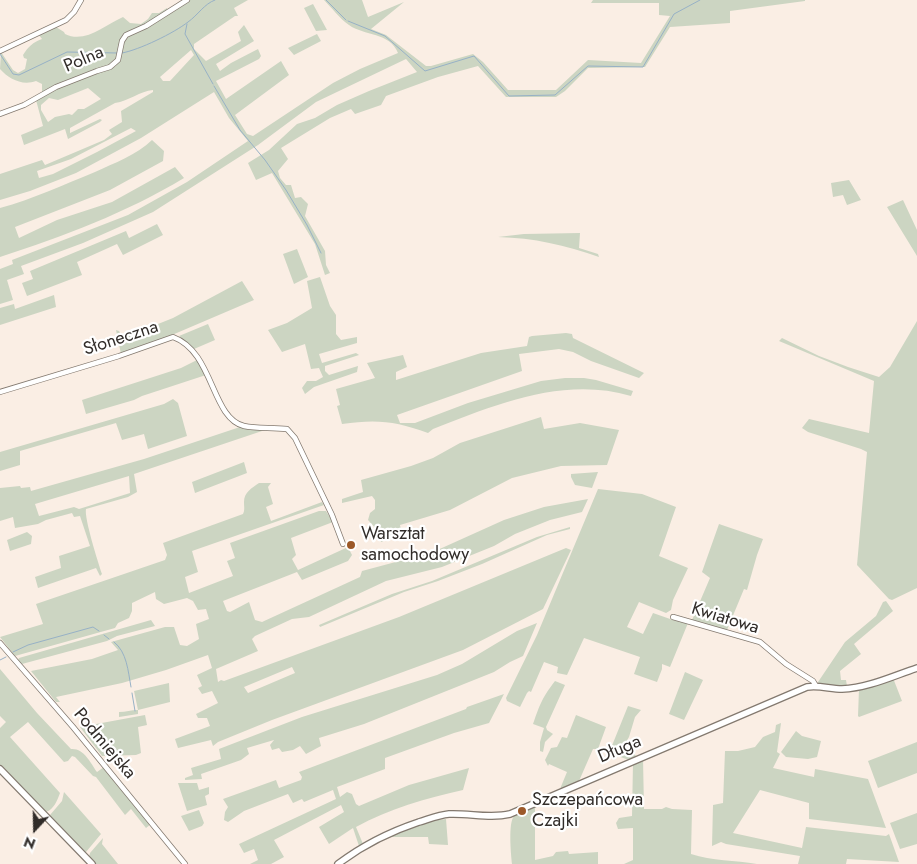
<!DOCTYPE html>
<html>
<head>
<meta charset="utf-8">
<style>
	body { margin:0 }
	#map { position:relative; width:917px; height:864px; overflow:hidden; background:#faeee4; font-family:Jost,sans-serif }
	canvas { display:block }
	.north { position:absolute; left:10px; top:804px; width:50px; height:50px; -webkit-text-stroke:4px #fff; paint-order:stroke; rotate:201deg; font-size:14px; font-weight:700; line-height:20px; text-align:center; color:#312c29 }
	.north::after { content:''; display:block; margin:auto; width:18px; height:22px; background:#312c29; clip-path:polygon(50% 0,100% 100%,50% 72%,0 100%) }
</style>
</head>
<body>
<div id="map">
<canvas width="917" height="864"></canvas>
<div class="north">N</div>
</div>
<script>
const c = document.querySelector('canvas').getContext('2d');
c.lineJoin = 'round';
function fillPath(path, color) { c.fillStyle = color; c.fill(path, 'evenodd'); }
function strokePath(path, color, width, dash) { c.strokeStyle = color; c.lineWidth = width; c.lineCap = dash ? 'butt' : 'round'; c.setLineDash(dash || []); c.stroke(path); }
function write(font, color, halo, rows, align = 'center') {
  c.font = font + ' Jost,sans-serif'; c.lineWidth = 4.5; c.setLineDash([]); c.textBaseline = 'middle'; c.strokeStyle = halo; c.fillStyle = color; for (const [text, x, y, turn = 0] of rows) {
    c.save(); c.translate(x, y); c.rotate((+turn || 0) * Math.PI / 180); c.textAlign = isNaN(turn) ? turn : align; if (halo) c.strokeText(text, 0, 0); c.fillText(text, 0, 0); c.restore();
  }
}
fillPath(new Path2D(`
	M 190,0 L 248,0 L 234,8 L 238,16 L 235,16 L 194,44 L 194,49 L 206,61 L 241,41 L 238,32 L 244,25 L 254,41 L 216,64 L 220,71 L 231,63 L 258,49 L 261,56 L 259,59 L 216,81 L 226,99 L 281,61 L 289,75 L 235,115 L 247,134 L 253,136 L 333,83 L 360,69 L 398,53 C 390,32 364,36 349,25 C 340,19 332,8 324,0 L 362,0 L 368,17 L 404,2 L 371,29 L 386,35 L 426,66 L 431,66 L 473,54 L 483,62 L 508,90 L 556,90 L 588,60 L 641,63 L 670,16 L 659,15 L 659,3 L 591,3 L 593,0 L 805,0 L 805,1 L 730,11 L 730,23 L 670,27 L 645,67 L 588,68 L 565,91 L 556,97 L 506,97 L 478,66 L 438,77 L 386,96 L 381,105 L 355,114 L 351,109 L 330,118 L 281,148 L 288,159 L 278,171 L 280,178 L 286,185 L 291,185 L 295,198 L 301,197 L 308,204 L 305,216 L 325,251 L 326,265 L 330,273 L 325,275 L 315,244 L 272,173 L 256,180 L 248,163 L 269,150 L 297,124 L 315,118 L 337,105 L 369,91 L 417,72 L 406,59 L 316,102 L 258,145 L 153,212 L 83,243 L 21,266 L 24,274 L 7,280 L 13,300 L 0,304 L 0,269 L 13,264 L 12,260 L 128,215 L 187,182 L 248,141 L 229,118 L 214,92 L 141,138 L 76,173 L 30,191 L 0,200 L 0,174 L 42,160 L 45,165 L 104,140 L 112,134 L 109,130 L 122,122 L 121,111 L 153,92 L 153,90 C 140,91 129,101 115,103 L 70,128 L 70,133 L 100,119 L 102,120 L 100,122 L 68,139 L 65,129 L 24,145 L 21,135 L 43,126 L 36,100 L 53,90 L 116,66 L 125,38 L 163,18 ZM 191,50 L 194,55 L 170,81 L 163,81 L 160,77 ZM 88,88 L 101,99 L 84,109 L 78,109 L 72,115 L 69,114 L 55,117 L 48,122 L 41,110 L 41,105 L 49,98 L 58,100 ZM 131,128 L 136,131 L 97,152 L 53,174 L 39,178 L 37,171 L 71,159 Z
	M 313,4 L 327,30 L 316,31 L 304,8 Z
	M 167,8 L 168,11 L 146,25 L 128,32 L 123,36 L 116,59 L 111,64 L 85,73 L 42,93 L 42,84 L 36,81 C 22,86 9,79 0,69 L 1,52 L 13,70 L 18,73 L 25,69 L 27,59 L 24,58 L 23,55 C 28,47 33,42 42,39 L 39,35 L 56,27 L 64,32 L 65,34 C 85,44 105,25 123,17 L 130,23 L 141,24 L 148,19 L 152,13 L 159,13 Z
	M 317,34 L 321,41 L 294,55 L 288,48 Z
	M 152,140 L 164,151 L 163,161 L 110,190 L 15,227 L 19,238 L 57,220 L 112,202 L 175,167 L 184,178 C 126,213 64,236 0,257 L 0,208 C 33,199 63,185 95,172 C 114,163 137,155 152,140 Z
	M 849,180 L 861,200 L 847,205 L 843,195 L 833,197 L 831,183 Z
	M 903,200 L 917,230 L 917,256 L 887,207 Z
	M 157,224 L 163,235 L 123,255 L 117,244 L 77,262 L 82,275 L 27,296 L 22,283 L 33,279 L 30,271 L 126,231 L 129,238 Z
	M 580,233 L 579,248 L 598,254 L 599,257 C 565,245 534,238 498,237 L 524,234 Z
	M 297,249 L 308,277 L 294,284 L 283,254 Z
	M 320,277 L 330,306 L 336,315 L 336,334 L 341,340 L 357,337 L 357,343 L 319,354 L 322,363 L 356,353 L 359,355 L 325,366 L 325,371 L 329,375 L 358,366 L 357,372 L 314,387 L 305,394 L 302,388 L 307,381 L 316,381 L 323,377 L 319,368 L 311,369 L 305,344 L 282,352 L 268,330 L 287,323 L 312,308 L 307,281 Z
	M 242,281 L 254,300 L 172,335 L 121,354 L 116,330 L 119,331 L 123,338 L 173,318 Z
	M 54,295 L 56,307 L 0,325 L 0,308 L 14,304 L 15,309 Z
	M 917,321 L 917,588 L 892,600 L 889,599 L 857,565 L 867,452 L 861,449 L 808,432 L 802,428 L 809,419 L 869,433 L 874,381 L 779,341 L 782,338 L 819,356 L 848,367 L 879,377 L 890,367 Z
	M 208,324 L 215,340 L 194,349 L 179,336 Z
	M 566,333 L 572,334 L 573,338 L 644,373 L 639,378 L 591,361 L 573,352 L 559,349 L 519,354 L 522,371 L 397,415 L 400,423 L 415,423 L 468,403 L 541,381 L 565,378 L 584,378 L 596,380 L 633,391 L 631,396 C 563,376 495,405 433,429 L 428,433 C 396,421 376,419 342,424 L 337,406 L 340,405 L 336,389 L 375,378 L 367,363 L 403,355 L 407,367 L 396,372 L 396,380 L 481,353 L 527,346 L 529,337 L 532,336 Z
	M 197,360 L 206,375 L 142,396 L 134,400 L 86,414 L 82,400 L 181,368 Z
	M 173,399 L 178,403 L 187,436 L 148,449 L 144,434 L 122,440 L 116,423 L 20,451 L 20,465 L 0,471 L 0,452 L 164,404 Z
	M 541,417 L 544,429 L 580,423 L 619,430 L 607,465 L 561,466 L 512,478 L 450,510 L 400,525 L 402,534 L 381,542 L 378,531 L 368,520 L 370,513 L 375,509 L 375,500 L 372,496 L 342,503 L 342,499 L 363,492 L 361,480 L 411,466 L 433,458 L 460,443 Z
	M 240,427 L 268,429 L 134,474 L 137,492 L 128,497 L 86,509 C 84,518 98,562 102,574 L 100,576 L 96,568 L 38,588 L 35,577 L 61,568 L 59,556 L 90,546 L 80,516 L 74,517 L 72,513 L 46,520 L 38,524 L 15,528 L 13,517 L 0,521 L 0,488 L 20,486 L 21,488 L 30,487 L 31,491 L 144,459 ZM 129,476 L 130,493 L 79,509 L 74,507 L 39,516 L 35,504 Z
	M 244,462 L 247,473 L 195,493 L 192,482 Z
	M 598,472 L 592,488 L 575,485 L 571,477 L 571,474 Z
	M 259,483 L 271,483 L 268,487 L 273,504 L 266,507 L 271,521 L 322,502 L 324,505 L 192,551 L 198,572 L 185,577 L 189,593 L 233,576 L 227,561 L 235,558 L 230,543 L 319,511 L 326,511 L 333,522 L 291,538 L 296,555 L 292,559 L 298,570 L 348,547 L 352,555 L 348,561 L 302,580 L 297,572 L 223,601 L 227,611 L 230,612 L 249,602 L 255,620 L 262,622 L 360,577 L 362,571 L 433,552 L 504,520 L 544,507 L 588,499 L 582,512 L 550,520 L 515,534 L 494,546 L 442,567 L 386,581 L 309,617 L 292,619 L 255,636 L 252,639 L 258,651 L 216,669 L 218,682 L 221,680 L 224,681 L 399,617 L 566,548 L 571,550 L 543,609 L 463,650 L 272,720 L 218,742 L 213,746 L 211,740 L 178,748 L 175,739 L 210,726 L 207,718 L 198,718 L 196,714 L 218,703 L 212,691 L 202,694 L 198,688 L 202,686 L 197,675 L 212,668 L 208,655 L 166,670 L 122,683 L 56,697 L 60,702 L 56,702 L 31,671 L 92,659 L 118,650 L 111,642 L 165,627 L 174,627 L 180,645 L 187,646 L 199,639 L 196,624 L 209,619 L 206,609 L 198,610 L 193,601 L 187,598 L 164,604 L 156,599 L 155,592 L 132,603 L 132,611 L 129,618 L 118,623 L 115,628 L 15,656 L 0,637 L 43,624 L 36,604 L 165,560 L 167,555 L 163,543 L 243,514 C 245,510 244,507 244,502 C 244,492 252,488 259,483 ZM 292,667 L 295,673 L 248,693 L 244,687 Z
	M 598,489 L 642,494 L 676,507 L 659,556 L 688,568 L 673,600 L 671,610 L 666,613 L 639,602 L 627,627 L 643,634 L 653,613 L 673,620 L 688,623 L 670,667 L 662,664 L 662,669 L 657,682 L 634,674 L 640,657 L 584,638 L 567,675 L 557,673 L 558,667 L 544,662 L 531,692 L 529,691 L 527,693 L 520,707 L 507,701 L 506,698 L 537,635 Z
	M 719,524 L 763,539 L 757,555 L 747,590 L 744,589 L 727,630 L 692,620 L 710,578 L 702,572 Z
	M 570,527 L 570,529 L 547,535 L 482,564 L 438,581 L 404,592 L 320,627 L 319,625 L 392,594 L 432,581 L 537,537 Z
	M 27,532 L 32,536 L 31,544 L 10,551 L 7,540 Z
	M 886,601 L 893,611 L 854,644 L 861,654 L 840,671 L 841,680 L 846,680 L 847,686 L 819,684 L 818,682 L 845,642 L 876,616 L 883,602 Z
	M 151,620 L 155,626 L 117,636 L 107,641 L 22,664 L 18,660 L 19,658 Z
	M 537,623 L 523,656 L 510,662 L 494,672 L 364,724 L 319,738 L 321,746 L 306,754 L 300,746 L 293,750 L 282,752 L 279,748 L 272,750 L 270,745 L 274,740 L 247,748 L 249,754 L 241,760 L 201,774 L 202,779 L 185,780 L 185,778 L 193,775 L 191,768 L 221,759 L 219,749 L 302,717 L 437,675 L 462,664 L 517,631 Z
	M 0,669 L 37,713 L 71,749 C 84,748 90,762 97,772 L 104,767 L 151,824 L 146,828 L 131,809 L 125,815 L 96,777 L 93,776 L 75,757 L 72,756 L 68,761 L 64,762 L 28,722 L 10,737 L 60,793 C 57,801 54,809 46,812 L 0,766 L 0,728 L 6,722 L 0,716 Z
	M 685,672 L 703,680 L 684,720 L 669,714 Z
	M 893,678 L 902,701 L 859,717 L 858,716 L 859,689 Z
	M 555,681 L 565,685 L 546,727 L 547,730 L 553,734 L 545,742 L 543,752 L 540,751 L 540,742 L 544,728 L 533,724 C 540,704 542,698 555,681 Z
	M 169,683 L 170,702 L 138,710 L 138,714 L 119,717 L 119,712 C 126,712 131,710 138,710 L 134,691 Z
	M 504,694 L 489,723 L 454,733 L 385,758 L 385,769 L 337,787 L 340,797 L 347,792 L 352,794 L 356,804 L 359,806 L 409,785 L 469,768 L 463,790 C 426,798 389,809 356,827 L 363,844 L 359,846 L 353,828 L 329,844 L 319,827 L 344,812 L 341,805 L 274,840 L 284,857 L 271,864 L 250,864 L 258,860 L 254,849 L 244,853 L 239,844 L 336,799 L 333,790 L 304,802 L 302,799 L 293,803 L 288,794 L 244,811 L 228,822 L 224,820 L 225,812 L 228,807 L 223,799 L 276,780 L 279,788 L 301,780 L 302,777 L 299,772 L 466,709 L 467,707 Z
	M 628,706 L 641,710 L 635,717 L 629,737 L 620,752 L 624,754 L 629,748 L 636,756 L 629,760 L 609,753 Z
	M 145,715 L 147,725 L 138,727 L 141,753 L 136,755 L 102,756 L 80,727 Z
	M 576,715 L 606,727 L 598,749 L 593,749 L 579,781 L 560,789 L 567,772 L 549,764 L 548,766 L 545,760 L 551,748 L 557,747 L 562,737 L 567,738 Z
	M 781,723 L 777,752 L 780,754 L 773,768 L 814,777 L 815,769 L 868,779 L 886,828 L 809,819 L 809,803 L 760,790 L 733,833 L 802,848 L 806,827 L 886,836 L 889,834 L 899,862 L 847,859 L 846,864 L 798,864 L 800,856 L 726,844 L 721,842 L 712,846 L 713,805 L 723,803 L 725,751 L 738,751 L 755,747 L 763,737 L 775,732 L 776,725 Z
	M 796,731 L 802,736 L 821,741 L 817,757 L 808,759 L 786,757 L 781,752 Z
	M 917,742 L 917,773 L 878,788 L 868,761 Z
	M 643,758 L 644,809 L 662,809 L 666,807 L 672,809 L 692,810 L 691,854 C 712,861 735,860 757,864 L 624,864 L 633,860 L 633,828 L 618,829 L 616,823 L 619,818 L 632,816 L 633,763 Z
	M 178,783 L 197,783 L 199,790 L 209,787 L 209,794 L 205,796 L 207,805 L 187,811 Z
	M 64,792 L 101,834 L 86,852 L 84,852 L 51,818 L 50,815 L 62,801 Z
	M 535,805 L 535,860 L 553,856 L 556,852 L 568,851 L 569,854 L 598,852 L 598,864 L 512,864 C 511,854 508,823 514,816 C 518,811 529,808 535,805 Z
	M 199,810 L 204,823 L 202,826 L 189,831 L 181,816 Z
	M 917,813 L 917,844 L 900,849 L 890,823 Z
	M 446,819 L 448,845 L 429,844 L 428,837 L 388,837 L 430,821 Z
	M 103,838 L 102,844 L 118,864 L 95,864 L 89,857 L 90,853 Z`), '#ccd5c2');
strokePath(new Path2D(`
	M 326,0 L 346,20
	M 348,21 L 385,36 L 425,71 L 474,56 L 509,96 L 555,95 L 588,66 L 643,67 L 674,14 L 700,0
	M 187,24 L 185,34 L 213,84
	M 122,53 C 139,50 174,33 188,22 C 198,15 204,4 215,0
	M 0,54 L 13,74 L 19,75 L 67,52 L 117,53
	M 214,86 L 240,130 L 265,160 L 286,190 L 307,225 L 321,253
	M 104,635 L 109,639
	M 114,642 C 127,652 128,671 131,687
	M 13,652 L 28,645 L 93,627 L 99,631
	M 0,660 L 6,657
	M 132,693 L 135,711`), '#97b1c6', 1);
const minor = new Path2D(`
	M 0,51 L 66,20 L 74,12 L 81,0
	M 0,114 L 24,105 L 56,87 L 97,71 L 110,67 L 118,60 L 122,41 L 126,35 L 146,26 L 187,0
	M 0,392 L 119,356 L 173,337 C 214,352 211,418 244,426 C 257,429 273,427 287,429 L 295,438 L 332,515 L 343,544
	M 673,617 L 760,642 L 786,664 L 813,681 L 816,686
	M 0,643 L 73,727 L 185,864`);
const tertiary = new Path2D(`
	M 0,769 L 92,864
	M 338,864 C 363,845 389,832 419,822 C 429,819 439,815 449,814 C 470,813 490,819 510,814 L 807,687 C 819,685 830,689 842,689 C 868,688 893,676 917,668`);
strokePath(minor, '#83796f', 6);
strokePath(tertiary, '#83796f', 8);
strokePath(minor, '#fff', 4.5);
strokePath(tertiary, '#fff', 5.5);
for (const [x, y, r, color] of [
	[351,545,5,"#9c5929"],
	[522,811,5,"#9c5929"]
]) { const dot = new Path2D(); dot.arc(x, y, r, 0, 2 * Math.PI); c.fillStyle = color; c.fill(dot); strokePath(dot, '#fff', 2); }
write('18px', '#312c29', '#fff', [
	["Polna",84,60,-23],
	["Słoneczna",121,339,-18],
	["Kwiatowa",725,619,17],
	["Podmiejska",104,744,50],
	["Długa",620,750,-23]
]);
write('18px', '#312c29', '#fff', [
	["Warsztat",361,535],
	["samochodowy",361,556],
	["Szczepańcowa",532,801],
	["Czajki",532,822]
], 'left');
</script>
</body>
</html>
